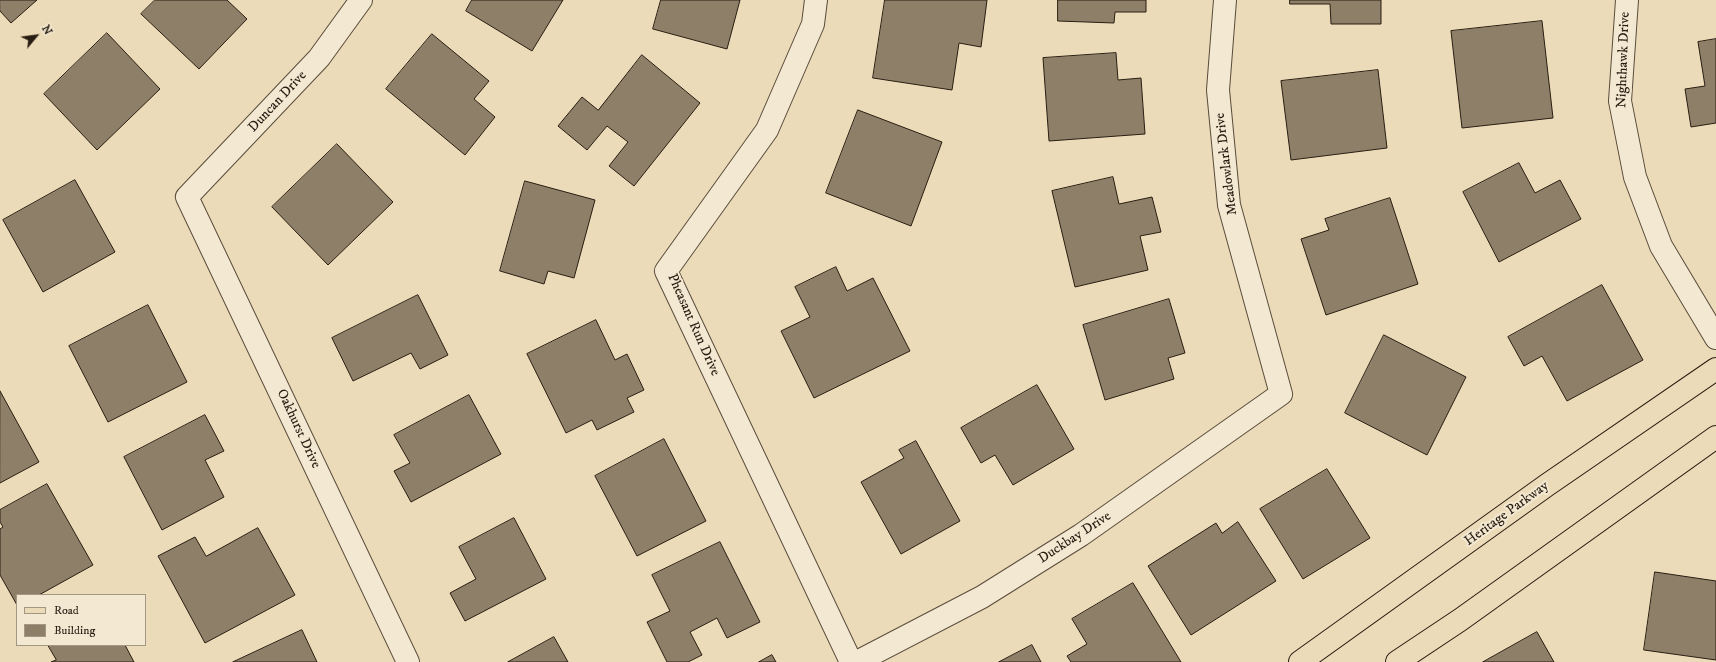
<!DOCTYPE html>
<html>
<head>
<meta charset="utf-8">
<style>
	body { margin:0 }
	#map { position:relative; width:1716px; height:662px; overflow:hidden; background:#ecdbb8; font-family:"IM FELL DW Pica",serif }
	canvas { display:block }
	.legend { position:absolute; left:16px; top:594px; width:130px; height:52px; box-sizing:border-box; background:#f3e8d1; border:1px solid #a29785; margin:0; padding:5px 7px; list-style:none; font-size:12px; color:#281d12 }
	.legend li { display:flex; align-items:center; gap:8px; height:20px }
	.legend b { width:20px; border:1px solid #a29785 }
	.north { position:absolute; left:16px; top:16px; width:40px; height:40px; -webkit-text-stroke:3px #f3e8d1; paint-order:stroke; rotate:61deg; font-size:11px; font-weight:700; line-height:16px; text-align:center; color:#281d12 }
	.north::after { content:''; display:block; margin:auto; width:14px; height:18px; background:#281d12; clip-path:polygon(50% 0,100% 100%,50% 72%,0 100%) }
</style>
</head>
<body>
<div id="map">
<canvas width="1716" height="662"></canvas>
<ul class="legend">
<li><b style="height:5px;background:#ecdbb8"></b>Road</li>
<li><b style="height:11px;background:#8e8068"></b>Building</li>
</ul>
<div class="north">N</div>
</div>
<script>
const c = document.querySelector('canvas').getContext('2d');
c.lineJoin = 'round';
function fillPath(path, color) { c.fillStyle = color; c.fill(path, 'evenodd'); }
function strokePath(path, color, width, dash) { c.strokeStyle = color; c.lineWidth = width; c.lineCap = dash ? 'butt' : 'round'; c.setLineDash(dash || []); c.stroke(path); }
function write(font, color, halo, rows, align = 'center') {
  c.font = font + ' "IM FELL DW Pica",serif'; c.lineWidth = 4; c.setLineDash([]); c.textBaseline = 'middle'; c.strokeStyle = halo; c.fillStyle = color; for (const [text, x, y, turn = 0] of rows) {
    c.save(); c.translate(x, y); c.rotate((+turn || 0) * Math.PI / 180); c.textAlign = isNaN(turn) ? turn : align; if (halo) c.strokeText(text, 0, 0); c.fillText(text, 0, 0); c.restore();
  }
}
const building = new Path2D(`
	M 0,0 L 37,0 L 11,23 L 0,11 Z
	M 155,0 L 227,0 L 247,19 L 199,69 L 141,14 Z
	M 472,0 L 563,0 L 532,51 L 466,11 Z
	M 661,0 L 740,0 L 727,49 L 653,29 Z
	M 885,0 L 987,0 L 981,47 L 959,43 L 952,90 L 873,78 Z
	M 1058,0 L 1146,0 L 1146,12 L 1115,12 L 1114,23 L 1058,21 Z
	M 1290,0 L 1381,0 L 1381,24 L 1331,24 L 1330,4 L 1290,4 Z
	M 1542,21 L 1553,118 L 1462,128 L 1451,31 Z
	M 107,33 L 160,89 L 97,150 L 44,94 Z
	M 432,34 L 489,81 L 474,99 L 495,117 L 465,155 L 386,89 Z
	M 1716,39 L 1716,123 L 1691,127 L 1685,89 L 1705,86 L 1698,42 Z
	M 1116,53 L 1118,80 L 1141,78 L 1145,134 L 1049,141 L 1043,58 Z
	M 642,55 L 700,103 L 634,186 L 609,166 L 628,142 L 607,126 L 587,150 L 558,126 L 582,97 L 598,110 Z
	M 1378,70 L 1387,148 L 1291,160 L 1281,81 Z
	M 858,110 L 942,142 L 911,226 L 826,193 Z
	M 337,144 L 393,202 L 328,265 L 272,207 Z
	M 1519,163 L 1535,193 L 1560,180 L 1581,219 L 1499,262 L 1463,192 Z
	M 1113,177 L 1119,204 L 1152,197 L 1161,232 L 1140,236 L 1148,270 L 1075,287 L 1052,191 Z
	M 75,180 L 115,252 L 43,292 L 3,220 Z
	M 525,181 L 595,200 L 574,278 L 548,271 L 544,284 L 500,271 Z
	M 1390,198 L 1418,284 L 1326,315 L 1301,239 L 1329,230 L 1325,219 Z
	M 836,267 L 847,291 L 873,278 L 910,351 L 814,398 L 781,331 L 810,317 L 795,287 Z
	M 1602,285 L 1643,360 L 1567,401 L 1542,356 L 1524,366 L 1508,337 Z
	M 418,295 L 448,355 L 420,369 L 411,353 L 353,381 L 332,338 Z
	M 1169,299 L 1185,353 L 1168,358 L 1174,379 L 1105,400 L 1083,325 Z
	M 148,305 L 187,382 L 108,422 L 69,346 Z
	M 596,320 L 615,360 L 627,354 L 644,390 L 627,398 L 634,412 L 597,430 L 592,420 L 566,433 L 527,354 Z
	M 1384,335 L 1466,377 L 1427,455 L 1345,413 Z
	M 1037,385 L 1074,449 L 1013,485 L 995,455 L 981,463 L 961,428 Z
	M 0,391 L 39,462 L 0,483 Z
	M 469,395 L 501,454 L 411,502 L 394,471 L 410,463 L 394,435 Z
	M 205,415 L 224,451 L 205,460 L 224,497 L 162,530 L 124,457 Z
	M 664,439 L 706,521 L 637,556 L 595,476 Z
	M 916,441 L 960,521 L 901,554 L 861,482 L 904,458 L 899,450 Z
	M 1327,469 L 1370,538 L 1303,579 L 1260,509 Z
	M 47,484 L 93,565 L 39,595 L 17,595 L 17,605 L 0,575 L 0,529 L 3,527 L 0,522 L 0,510 Z
	M 514,518 L 546,579 L 465,621 L 450,593 L 476,579 L 459,547 Z
	M 1238,522 L 1276,581 L 1191,635 L 1148,566 L 1216,523 L 1222,533 Z
	M 258,528 L 295,595 L 205,643 L 158,556 L 195,537 L 206,556 Z
	M 720,542 L 760,622 L 727,638 L 717,618 L 690,632 L 702,655 L 688,662 L 667,662 L 647,622 L 670,611 L 652,575 Z
	M 1655,572 L 1716,581 L 1716,660 L 1644,650 Z
	M 1133,583 L 1181,662 L 1071,662 L 1067,656 L 1087,644 L 1072,619 Z
	M 302,630 L 317,662 L 233,662 Z
	M 1537,632 L 1554,662 L 1483,662 Z
	M 554,637 L 568,662 L 508,662 Z
	M 48,645 L 125,645 L 134,662 L 51,662 L 56,660 Z
	M 1032,645 L 1041,662 L 999,662 Z
	M 772,655 L 776,662 L 759,662 Z`);
fillPath(building, '#8e8068');
strokePath(building, '#281d12', 1);
const minor = new Path2D(`
	M 361,0 L 319,58 L 187,197 L 408,662
	M 816,0 L 813,24 L 767,130 L 666,271 L 851,662
	M 1627,0 L 1620,101 L 1635,177 L 1661,246 L 1716,338
	M 857,662 L 982,597 L 1081,535 L 1281,394 L 1229,205 L 1218,90 L 1225,0`);
const major = new Path2D(`
	M 1300,662 L 1547,485 L 1716,369
	M 1397,662 L 1460,620 L 1716,437`);
strokePath(minor, '#594c3c', 24);
strokePath(major, '#281d12', 24);
strokePath(minor, '#f3e8d1', 22);
strokePath(major, '#ecdbb8', 22);
write('14px', '#281d12', '#f3e8d1', [
	["Nighthawk Drive",1624,60,-88],
	["Duncan Drive",278,102,-47],
	["Meadowlark Drive",1227,164,-97],
	["Pheasant Run Drive",693,325,66],
	["Oakhurst Drive",298,429,65],
	["Heritage Parkway",1507,514,-36],
	["Duckbay Drive",1075,538,-33]
]);
</script>
</body>
</html>
